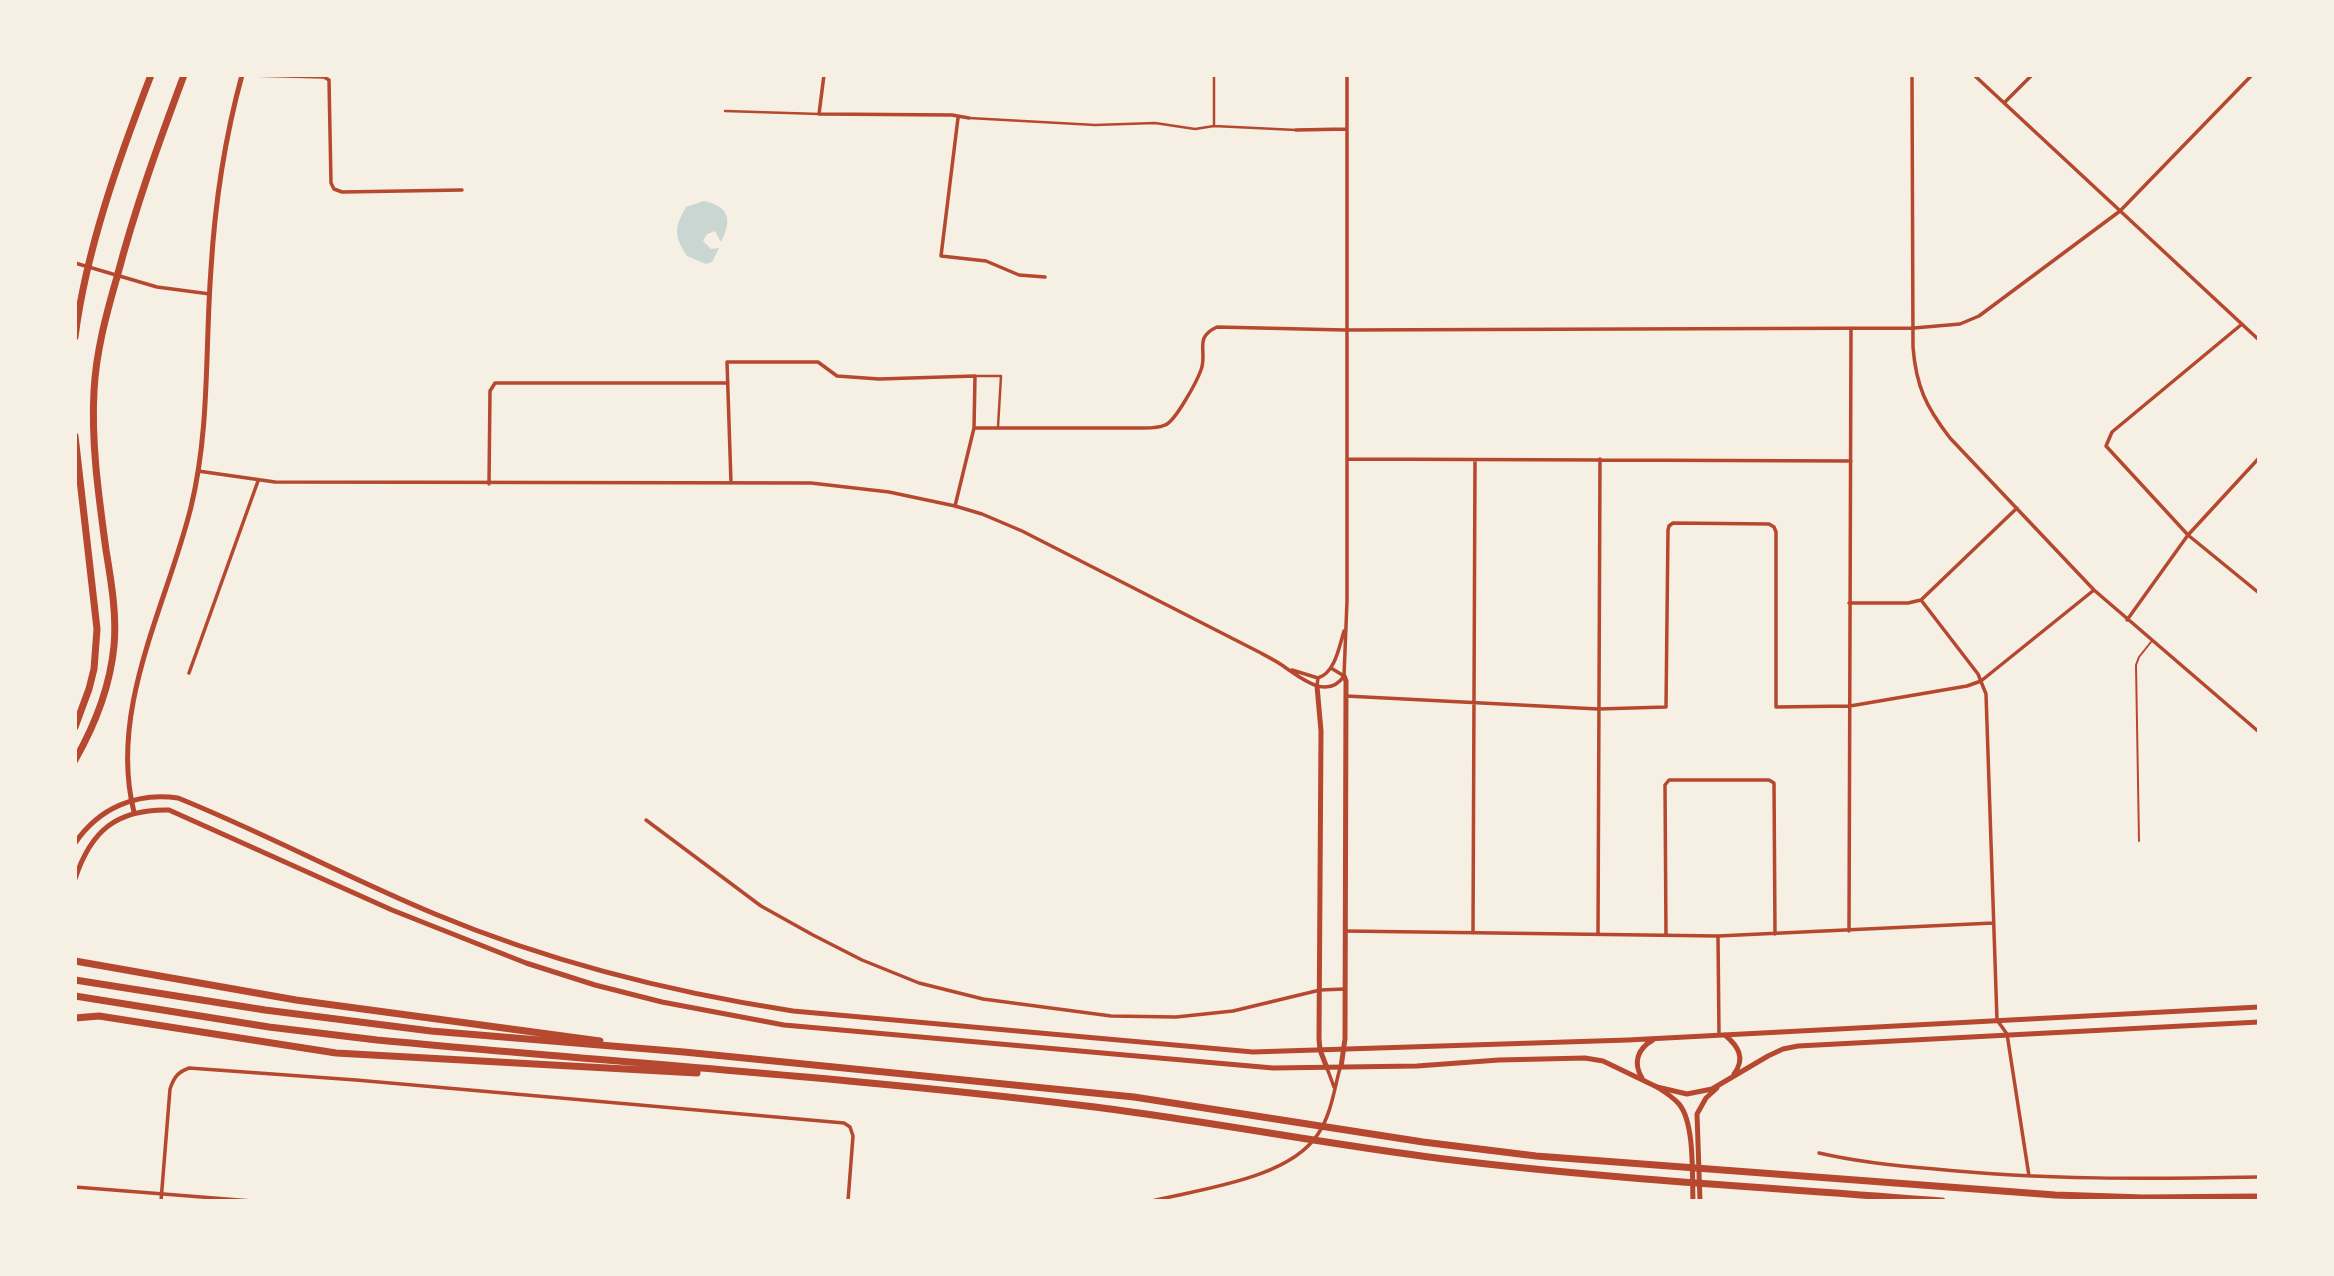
<!DOCTYPE html>
<html>
<head>
<meta charset="utf-8">
<style>
	body { margin:0 }
	#map { position:relative; width:2334px; height:1276px; overflow:hidden; background:#f6efe4; font-family:Inter,sans-serif }
	canvas { display:block }
	.frame { position:absolute; inset:0; border:77px solid #f6efe4; pointer-events:none }
</style>
</head>
<body>
<div id="map">
<canvas width="2334" height="1276"></canvas>
<div class="frame"></div>
</div>
<script>
const c = document.querySelector('canvas').getContext('2d');
c.lineJoin = 'round';
function fillPath(path, color) { c.fillStyle = color; c.fill(path, 'evenodd'); }
function strokePath(path, color, width, dash) { c.strokeStyle = color; c.lineWidth = width; c.lineCap = dash ? 'butt' : 'round'; c.setLineDash(dash || []); c.stroke(path); }
fillPath(new Path2D(`
	M 704,201 C 730,207 732,220 721,242 L 715,231 L 707,234 L 703,241 L 711,249 L 719,248 L 712,262 L 706,264 L 687,256 C 674,236 674,228 686,207 Z`), '#c9d6d2');
strokePath(new Path2D(`
	M 2139,841 L 2136,665 L 2139,657 L 2151,642`), '#b5482f', 2);
strokePath(new Path2D(`
	M 725,111 L 819,114
	M 969,118 L 1095,125 L 1155,123 L 1195,129 L 1214,126 L 1296,130
	M 1214,125 L 1214,76
	M 975,376 L 1001,376 L 998,427`), '#b5482f', 2.5);
strokePath(new Path2D(`
	M 248,75 L 324,77 L 329,80 L 331,183 L 334,189 L 342,192 L 462,190
	M 824,75 L 819,114 L 952,115 L 969,118
	M 1211,75 L 1214,75
	M 1912,75 L 1913,347 C 1916,386 1926,407 1950,438 L 2094,590 L 2259,732
	M 1974,75 L 2259,340
	M 2004,103 L 2032,75
	M 958,118 L 941,256 L 986,261 L 1019,275 L 1045,277
	M 1296,130 L 1347,129
	M 75,263 L 157,287 L 210,294
	M 2242,324 L 2112,432 L 2106,446 L 2188,535 L 2259,593
	M 974,428 L 1143,428 C 1150,428 1159,428 1165,425 C 1175,422 1197,381 1201,370 C 1208,351 1193,338 1217,327 L 1345,330 L 1914,328 L 1960,324 L 1979,316 L 2120,211 L 2252,75
	M 1347,459 L 1851,461
	M 198,471 L 275,482 L 811,483 L 889,492 L 955,506 L 982,514 L 1022,531 L 1257,651 C 1266,656 1277,661 1286,668 C 1302,679 1328,700 1344,676
	M 731,483 L 727,362 L 818,362 L 837,376 L 879,379 L 975,376 L 974,428 L 955,506
	M 489,484 L 490,391 L 495,383 L 728,383
	M 1921,600 L 1978,674 L 1986,694 L 1997,1020 L 2007,1034 L 2029,1176
	M 1849,603 L 1908,603 L 1921,600 L 2017,508
	M 2127,620 L 2188,535 L 2259,458
	M 1331,668 L 1344,676
	M 1292,670 L 1318,678
	M 189,673 L 258,481
	M 1344,676 L 1347,601 L 1347,75
	M 1317,686 L 1318,678 C 1335,673 1339,647 1344,631
	M 1346,696 L 1598,709 L 1666,707 L 1668,530 L 1669,526 L 1673,523 L 1769,524 L 1774,527 L 1776,532 L 1776,707 L 1850,706 L 1967,686 L 1981,681 L 2094,590
	M 646,820 L 761,906 L 813,935 L 862,960 L 919,983 L 983,999 L 1111,1016 L 1176,1017 L 1233,1011 L 1320,990 L 1345,989
	M 1345,931 L 1718,936 L 1993,923
	M 1849,931 L 1851,328
	M 1473,933 L 1475,461
	M 1598,934 L 1600,459
	M 1666,935 L 1665,785 L 1669,780 L 1769,780 L 1774,783 L 1775,934
	M 1718,936 L 1719,1034
	M 1327,1068 L 1334,1087
	M 1819,1153 C 1858,1162 1896,1166 1935,1169 C 2043,1180 2150,1179 2259,1177
	M 75,1187 L 252,1201
	M 161,1201 L 170,1089 C 174,1077 178,1072 189,1068 L 356,1080 L 844,1123 L 850,1127 L 853,1136 L 848,1201
	M 1152,1201 C 1200,1189 1289,1179 1318,1134 C 1331,1115 1334,1090 1340,1068`), '#b5482f', 3.5);
strokePath(new Path2D(`
	M 1317,686 L 1321,731 L 1319,1039 L 1320,1050 L 1327,1068
	M 134,812 C 108,709 167,605 191,507 C 210,429 205,349 211,269 C 215,201 224,141 242,75
	M 1341,1067 L 1345,1039 L 1346,681 L 1344,676
	M 1657,1087 C 1665,1092 1673,1097 1679,1104 C 1695,1123 1692,1176 1693,1201
	M 1700,1201 L 1697,1114 L 1706,1098 L 1717,1088`), '#b5482f', 5);
strokePath(new Path2D(`
	M 75,843 C 99,808 136,792 178,798 C 265,833 348,878 435,914 C 550,962 669,992 793,1011 L 1253,1052 L 1628,1040 L 2259,1007
	M 75,879 C 91,830 117,809 169,810 L 392,910 L 526,963 L 595,985 L 662,1002 L 784,1025 L 1273,1068 L 1417,1066 L 1499,1060 L 1585,1058 L 1603,1061 L 1657,1087 L 1687,1094 L 1712,1089 L 1768,1056 L 1783,1049 L 1798,1046 L 2259,1022
	M 1725,1035 C 1738,1046 1746,1058 1734,1074
	M 1642,1078 C 1633,1063 1637,1049 1653,1040`), '#b5482f', 5);
strokePath(new Path2D(`
	M 75,337 C 86,250 119,158 151,75
	M 75,436 L 97,629 L 94,669 L 89,689 L 75,727
	M 75,760 C 95,725 110,687 114,646 C 117,614 111,581 106,550 C 99,498 91,444 94,391 C 96,352 106,315 117,277 C 135,208 159,142 184,75
	M 75,961 L 296,1000 L 600,1041
	M 75,980 L 265,1010 L 431,1031 L 684,1052 L 1134,1097 L 1423,1142 L 1536,1156 L 2055,1195 L 2143,1198 L 2259,1197
	M 75,996 L 269,1027 L 377,1040 C 610,1062 845,1077 1078,1105 C 1206,1120 1333,1146 1461,1161 C 1621,1180 1781,1188 1942,1201
	M 75,1018 L 99,1016 L 336,1053 L 697,1073`), '#b5482f', 7);
</script>
</body>
</html>
